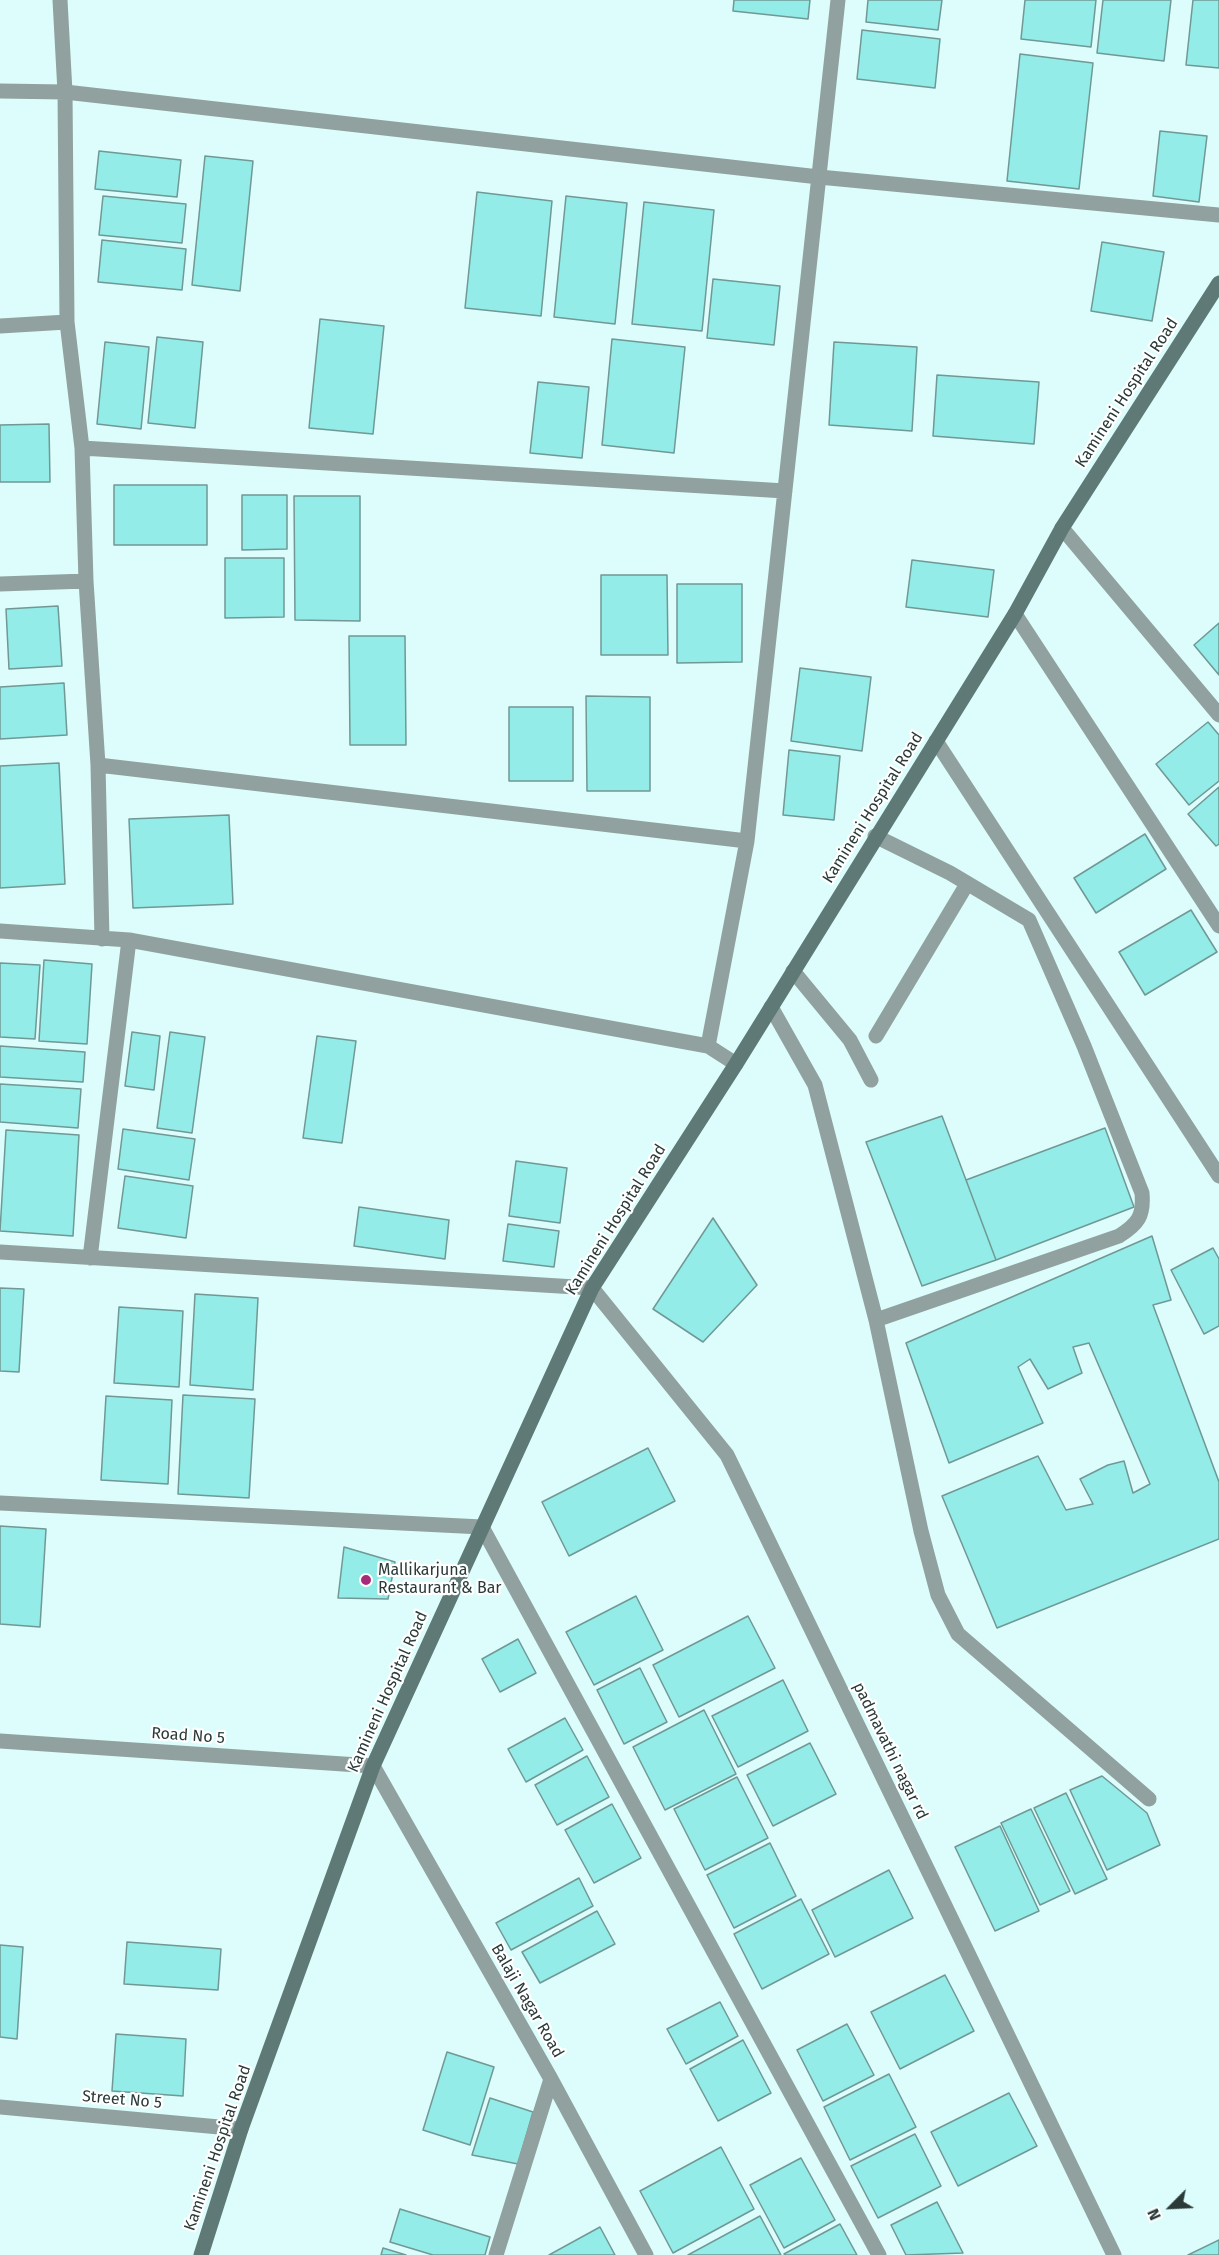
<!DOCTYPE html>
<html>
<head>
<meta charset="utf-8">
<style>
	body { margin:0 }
	#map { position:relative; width:1219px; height:2255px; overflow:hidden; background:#dcfdfb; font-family:"Fira Sans",sans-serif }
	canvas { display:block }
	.north { position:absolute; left:1141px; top:2177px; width:60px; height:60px; -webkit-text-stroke:4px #fff; paint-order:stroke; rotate:246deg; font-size:16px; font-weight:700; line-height:24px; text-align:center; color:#293a39 }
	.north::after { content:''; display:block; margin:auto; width:21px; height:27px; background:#293a39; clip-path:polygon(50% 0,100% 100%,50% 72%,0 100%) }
</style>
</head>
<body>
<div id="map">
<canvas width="1219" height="2255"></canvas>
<div class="north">N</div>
</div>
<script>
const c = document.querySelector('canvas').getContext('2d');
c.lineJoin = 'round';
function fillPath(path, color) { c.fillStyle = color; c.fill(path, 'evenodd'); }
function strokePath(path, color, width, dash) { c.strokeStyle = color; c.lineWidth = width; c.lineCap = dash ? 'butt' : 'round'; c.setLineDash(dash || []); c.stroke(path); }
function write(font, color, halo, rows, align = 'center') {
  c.font = font + ' "Fira Sans",sans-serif'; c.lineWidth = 4.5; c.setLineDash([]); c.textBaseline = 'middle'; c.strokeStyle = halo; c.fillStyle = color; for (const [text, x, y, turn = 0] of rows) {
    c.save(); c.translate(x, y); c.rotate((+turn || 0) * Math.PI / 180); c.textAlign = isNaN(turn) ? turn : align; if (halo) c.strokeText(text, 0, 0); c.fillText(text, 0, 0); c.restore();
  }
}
const building = new Path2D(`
	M 734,0 L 810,0 L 808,19 L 733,11 Z
	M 868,0 L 942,0 L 938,30 L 866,22 Z
	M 1025,0 L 1096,0 L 1091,47 L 1021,39 Z
	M 1103,0 L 1171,0 L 1164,61 L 1097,53 Z
	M 1193,0 L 1219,0 L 1219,68 L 1186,65 Z
	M 862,30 L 940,39 L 935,88 L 857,79 Z
	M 1020,54 L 1093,63 L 1079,189 L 1007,181 Z
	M 1160,131 L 1207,136 L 1199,202 L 1153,196 Z
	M 99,151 L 181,160 L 177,197 L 95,189 Z
	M 205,156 L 253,161 L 240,291 L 192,285 Z
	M 477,192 L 552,201 L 541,316 L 465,308 Z
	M 103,196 L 186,204 L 182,243 L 99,235 Z
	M 566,196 L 627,203 L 615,324 L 554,317 Z
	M 644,202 L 714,210 L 702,331 L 632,324 Z
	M 102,240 L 186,249 L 182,290 L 98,282 Z
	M 1102,242 L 1164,252 L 1152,321 L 1091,311 Z
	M 713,279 L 780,286 L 774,345 L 707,338 Z
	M 320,319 L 384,326 L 373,434 L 309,428 Z
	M 157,337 L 203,342 L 195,428 L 148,423 Z
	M 612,339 L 685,347 L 674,453 L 602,445 Z
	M 105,342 L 149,347 L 141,429 L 97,424 Z
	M 834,342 L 917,347 L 912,431 L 829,425 Z
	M 937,375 L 1039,382 L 1034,444 L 933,436 Z
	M 538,382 L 589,387 L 582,458 L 530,453 Z
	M 49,424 L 50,482 L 0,482 L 0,425 Z
	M 114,485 L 207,485 L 207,545 L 114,545 Z
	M 242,495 L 287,495 L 287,549 L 242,550 Z
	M 294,496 L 360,496 L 360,621 L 295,620 Z
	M 225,558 L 284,558 L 284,617 L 225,618 Z
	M 912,560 L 994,570 L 988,617 L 906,607 Z
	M 601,575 L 667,575 L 668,655 L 601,655 Z
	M 677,584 L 742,584 L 742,662 L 677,663 Z
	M 58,606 L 62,666 L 9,669 L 6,609 Z
	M 1219,623 L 1219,675 L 1194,645 Z
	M 349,636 L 405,636 L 406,745 L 350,745 Z
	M 800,668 L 871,677 L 862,751 L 791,741 Z
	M 64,683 L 67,735 L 0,739 L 0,687 Z
	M 586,696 L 650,697 L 650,791 L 587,791 Z
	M 509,707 L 573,707 L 573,781 L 509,781 Z
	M 1208,722 L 1219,735 L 1219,781 L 1189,805 L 1156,764 Z
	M 789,750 L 840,756 L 834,820 L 783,815 Z
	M 59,763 L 65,884 L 0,888 L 0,766 Z
	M 1219,787 L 1219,844 L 1216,846 L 1188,814 Z
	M 229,815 L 233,904 L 133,908 L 129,819 Z
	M 1145,834 L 1166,869 L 1096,913 L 1074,878 Z
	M 1191,910 L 1217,952 L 1145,995 L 1119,952 Z
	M 44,960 L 92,964 L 87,1044 L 39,1041 Z
	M 0,963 L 40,965 L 35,1039 L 0,1037 Z
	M 132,1032 L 160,1036 L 154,1090 L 125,1086 Z
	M 170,1032 L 205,1037 L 192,1133 L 157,1128 Z
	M 317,1036 L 356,1041 L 342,1143 L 303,1138 Z
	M 0,1046 L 85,1052 L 83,1082 L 0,1077 Z
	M 0,1084 L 81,1089 L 78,1128 L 0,1122 Z
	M 942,1116 L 996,1260 L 922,1286 L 866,1142 Z
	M 1105,1128 L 1134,1207 L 996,1260 L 966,1180 Z
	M 123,1129 L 195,1139 L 189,1180 L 118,1169 Z
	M 6,1130 L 79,1135 L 73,1236 L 0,1231 Z
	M 516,1161 L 567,1168 L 560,1223 L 509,1216 Z
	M 125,1176 L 193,1186 L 186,1238 L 118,1228 Z
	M 359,1207 L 449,1220 L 445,1259 L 354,1246 Z
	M 713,1218 L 757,1285 L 703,1342 L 653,1309 Z
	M 508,1224 L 559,1231 L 554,1267 L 503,1261 Z
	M 1152,1236 L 1171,1300 L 1153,1305 L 1219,1482 L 1219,1539 L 997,1628 L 942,1496 L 1038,1456 L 1066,1510 L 1093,1504 L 1080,1479 L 1108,1465 L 1124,1461 L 1133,1493 L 1150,1484 L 1089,1343 L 1073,1347 L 1082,1373 L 1048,1389 L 1030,1359 L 1018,1367 L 1043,1423 L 949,1463 L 906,1343 Z
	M 1213,1248 L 1219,1259 L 1219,1326 L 1204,1334 L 1171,1270 Z
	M 0,1288 L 24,1289 L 19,1372 L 0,1371 Z
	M 195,1294 L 258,1298 L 253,1390 L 190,1385 Z
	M 119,1307 L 183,1311 L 179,1387 L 114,1383 Z
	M 183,1395 L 255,1399 L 249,1498 L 178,1494 Z
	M 106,1396 L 172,1400 L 168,1484 L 101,1480 Z
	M 648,1448 L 675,1501 L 569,1556 L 542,1502 Z
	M 0,1526 L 46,1529 L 40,1627 L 0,1624 Z
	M 344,1547 L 395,1562 L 388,1599 L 338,1598 Z
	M 636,1596 L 663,1650 L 594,1685 L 566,1632 Z
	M 748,1616 L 775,1668 L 679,1717 L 653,1665 Z
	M 518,1639 L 536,1673 L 500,1692 L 482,1659 Z
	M 640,1668 L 667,1722 L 624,1744 L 597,1690 Z
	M 783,1680 L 808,1731 L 738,1767 L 712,1716 Z
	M 704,1710 L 736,1774 L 665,1810 L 633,1747 Z
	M 565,1718 L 583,1750 L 526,1782 L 508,1749 Z
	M 810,1743 L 836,1794 L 773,1826 L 747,1775 Z
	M 587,1756 L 609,1797 L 557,1825 L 535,1785 Z
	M 1102,1776 L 1147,1813 L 1160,1845 L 1107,1870 L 1070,1790 Z
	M 737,1777 L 768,1838 L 705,1870 L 674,1809 Z
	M 1066,1793 L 1107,1879 L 1075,1894 L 1034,1808 Z
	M 612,1804 L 641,1858 L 594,1883 L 565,1830 Z
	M 1031,1809 L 1070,1891 L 1040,1905 L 1001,1823 Z
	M 1000,1826 L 1039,1911 L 995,1931 L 955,1847 Z
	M 770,1843 L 796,1896 L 734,1928 L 707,1875 Z
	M 889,1870 L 913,1918 L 835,1957 L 812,1910 Z
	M 579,1878 L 593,1906 L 511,1950 L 496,1923 Z
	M 801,1899 L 829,1954 L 762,1989 L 734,1934 Z
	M 597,1911 L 615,1944 L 540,1983 L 522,1952 Z
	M 127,1942 L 221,1949 L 218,1990 L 124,1984 Z
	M 0,1945 L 23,1947 L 17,2039 L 0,2037 Z
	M 945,1975 L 974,2031 L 900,2069 L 871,2012 Z
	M 720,2002 L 738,2036 L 686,2064 L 667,2029 Z
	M 847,2024 L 874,2075 L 823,2101 L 797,2050 Z
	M 116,2034 L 186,2039 L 183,2096 L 112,2091 Z
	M 743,2040 L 771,2093 L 718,2121 L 690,2069 Z
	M 447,2052 L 494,2067 L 470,2145 L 423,2130 Z
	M 889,2074 L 916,2127 L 850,2160 L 824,2107 Z
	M 1009,2093 L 1037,2146 L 958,2186 L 931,2132 Z
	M 490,2098 L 533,2112 L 518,2164 L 472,2155 Z
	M 915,2134 L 941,2186 L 878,2218 L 851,2166 Z
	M 721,2147 L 754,2209 L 673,2253 L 640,2191 Z
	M 801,2158 L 835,2220 L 784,2248 L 750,2185 Z
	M 937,2202 L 963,2253 L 906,2255 L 891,2225 Z
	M 400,2209 L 490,2237 L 485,2255 L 433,2255 L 390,2242 Z
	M 760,2216 L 781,2255 L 688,2255 Z
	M 840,2224 L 857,2255 L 785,2255 L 784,2254 Z
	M 600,2227 L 615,2255 L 549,2255 Z
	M 1219,2240 L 1219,2255 L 1188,2255 Z
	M 383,2248 L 406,2255 L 381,2255 Z`);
fillPath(building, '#93ece7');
strokePath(building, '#709895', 1.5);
strokePath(new Path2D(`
	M 60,0 L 65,92 L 67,322 L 82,448 L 86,581 L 98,765 L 102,939
	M 0,91 L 65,92 L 819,177 L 1219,215
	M 0,326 L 67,322
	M 82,448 L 785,491
	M 1062,528 L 1219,715
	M 0,584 L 86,581
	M 1015,614 L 1219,926
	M 936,741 L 1219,1176
	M 98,765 L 747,841
	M 875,836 L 950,873 L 1029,920 L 1084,1046 L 1142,1193 C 1144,1216 1138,1224 1119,1236 L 876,1320
	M 0,931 L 129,940 L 708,1046 L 736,1064
	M 793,971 L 850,1040 L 871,1080
	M 771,1007 L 815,1085 L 876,1320 L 921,1531 L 938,1595 L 958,1634 L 1149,1799
	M 876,1036 L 967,884
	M 708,1046 L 747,841 L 838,0
	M 0,1252 L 592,1288 L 727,1455 L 1114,2255
	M 90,1258 L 129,940
	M 0,1503 L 482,1527 L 879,2255
	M 0,1741 L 373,1766 L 551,2079 L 646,2255
	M 0,2107 L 241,2129
	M 496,2255 L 551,2079`), '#90a1a0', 15);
strokePath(new Path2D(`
	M 201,2255 L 241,2129 L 373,1766 L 592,1288 L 736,1064 L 1015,614 L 1062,528 L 1219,283`), '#5f7977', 15);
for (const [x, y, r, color] of [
	[366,1580,6,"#a82a7a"]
]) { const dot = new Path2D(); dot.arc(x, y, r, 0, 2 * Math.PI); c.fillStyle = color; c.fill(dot); strokePath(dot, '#fff', 2); }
write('16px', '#293a39', '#fff', [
	["Kamineni Hospital Road",1127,393,-57],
	["Kamineni Hospital Road",873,808,-58],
	["Kamineni Hospital Road",616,1220,-58],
	["Kamineni Hospital Road",388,1692,-66],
	["Road No 5",188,1736,4],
	["padmavathi nagar rd",890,1751,64],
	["Balaji Nagar Road",527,2001,60],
	["Street No 5",122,2100,5],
	["Kamineni Hospital Road",218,2148,-71]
]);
write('16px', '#293a39', '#fff', [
	["Mallikarjuna",378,1571],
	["Restaurant & Bar",378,1589]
], 'left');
</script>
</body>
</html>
